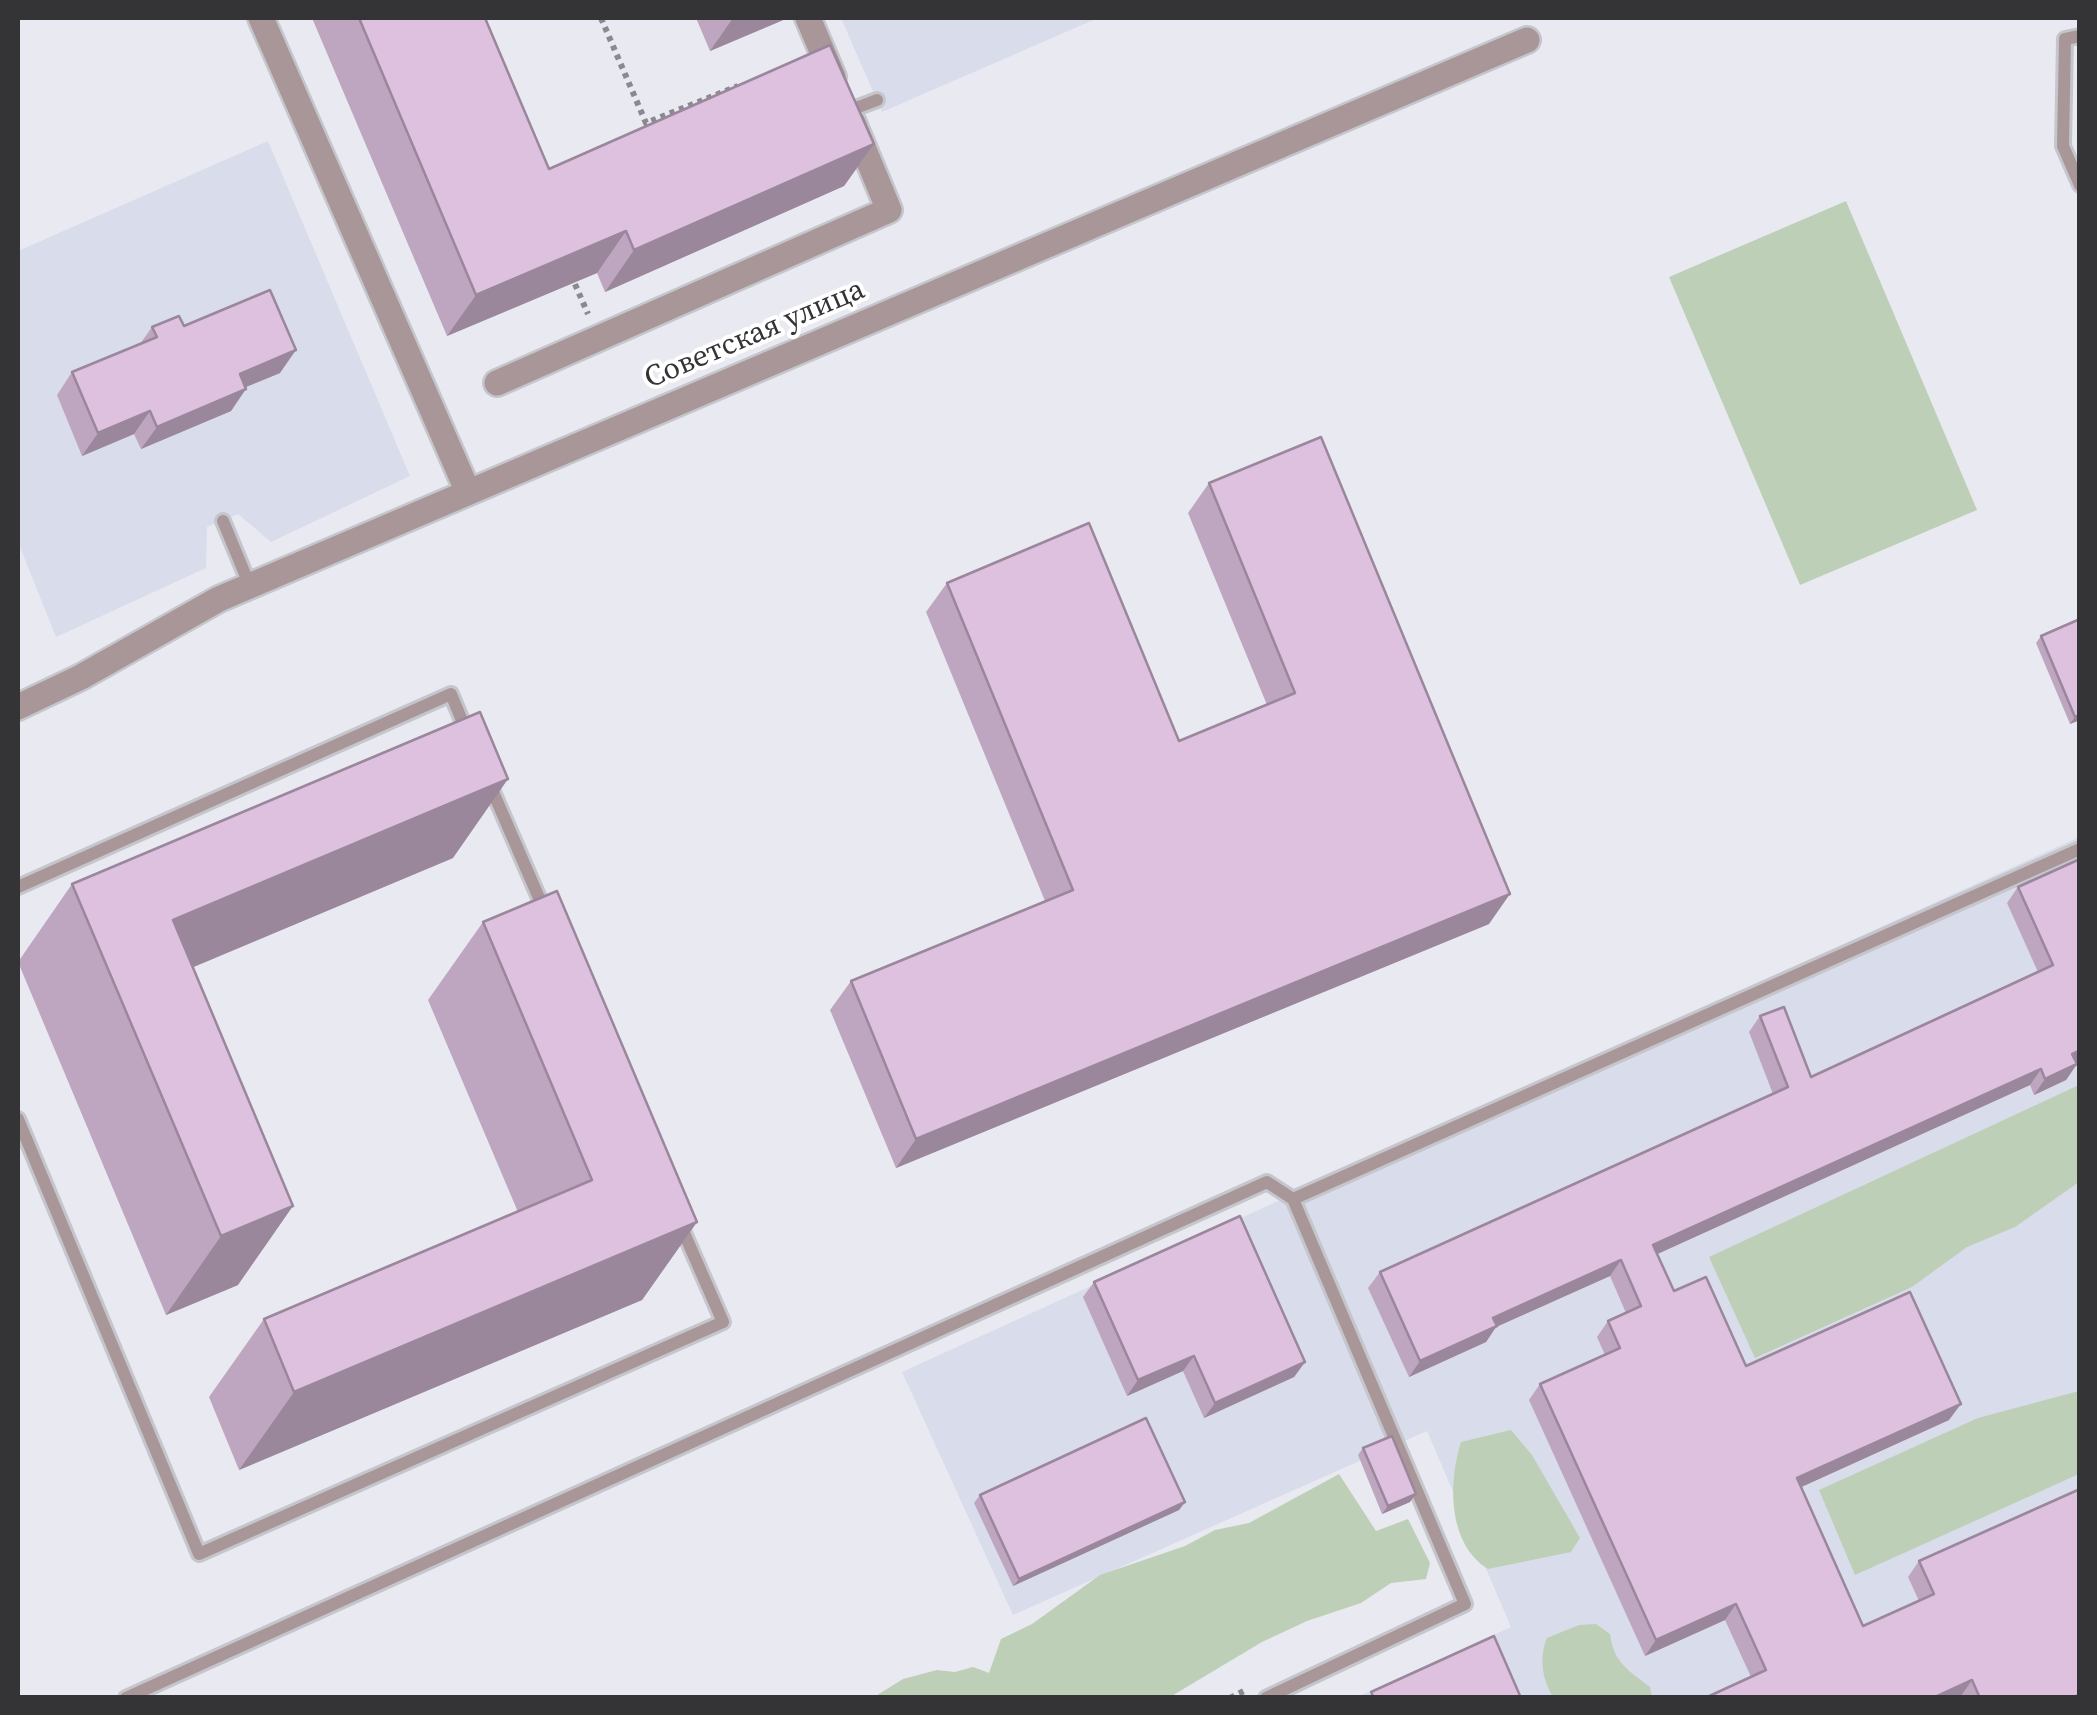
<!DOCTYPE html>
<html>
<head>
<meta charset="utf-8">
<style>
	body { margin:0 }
	#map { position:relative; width:2097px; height:1715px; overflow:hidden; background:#e9eaf1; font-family:"Source Serif 4",serif }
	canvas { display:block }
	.frame { position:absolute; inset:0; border:20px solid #343437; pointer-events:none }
</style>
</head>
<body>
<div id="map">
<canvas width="2097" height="1715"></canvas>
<div class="frame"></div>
</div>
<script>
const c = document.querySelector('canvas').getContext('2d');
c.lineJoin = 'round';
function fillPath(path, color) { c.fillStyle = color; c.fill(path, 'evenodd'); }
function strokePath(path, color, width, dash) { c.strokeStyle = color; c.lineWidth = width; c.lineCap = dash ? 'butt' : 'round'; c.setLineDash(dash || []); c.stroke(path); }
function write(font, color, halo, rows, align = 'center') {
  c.font = font + ' "Source Serif 4",serif'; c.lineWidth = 8; c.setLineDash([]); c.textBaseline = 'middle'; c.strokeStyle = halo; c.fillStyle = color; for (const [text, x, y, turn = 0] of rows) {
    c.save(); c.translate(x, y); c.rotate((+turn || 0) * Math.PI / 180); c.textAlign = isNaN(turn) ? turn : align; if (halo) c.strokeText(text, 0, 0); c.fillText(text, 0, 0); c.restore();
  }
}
fillPath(new Path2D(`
	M 841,18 L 1098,18 L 882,112 Z
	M 268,141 L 410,476 L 271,542 L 238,514 L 207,527 L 206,568 L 56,637 L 18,542 L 18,251 Z
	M 2079,837 L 2079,1697 L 1357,1697 L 1511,1627 L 1427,1431 L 1013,1615 L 902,1372 Z`), '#d9dcea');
fillPath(new Path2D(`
	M 1846,201 L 1977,510 L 1800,585 L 1669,277 Z
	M 2079,1085 L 2079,1182 L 2015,1227 L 1967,1247 L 1912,1287 L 1755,1358 L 1709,1257 Z
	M 2079,1391 L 2079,1474 L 1855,1575 L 1819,1490 L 1978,1418 Z
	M 1511,1430 L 1532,1455 L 1580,1538 L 1571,1552 L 1488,1569 C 1448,1544 1448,1483 1461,1442 Z
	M 1339,1474 L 1376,1531 L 1408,1519 L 1430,1563 L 1426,1579 L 1391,1583 L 1361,1603 L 1307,1621 L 1262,1642 L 1170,1697 L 874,1697 L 903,1679 L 937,1670 L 955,1672 L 973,1667 L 989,1673 L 1001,1639 L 1032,1624 L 1100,1575 L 1185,1546 L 1215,1530 L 1249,1523 Z
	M 1596,1624 L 1610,1634 C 1614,1663 1628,1670 1650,1687 L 1652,1697 L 1553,1697 C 1542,1679 1539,1657 1547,1638 L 1579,1625 Z`), '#becfb7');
const service = new Path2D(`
	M 2080,36 L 2065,39 L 2063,146 L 2080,185
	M 848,111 L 877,100
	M 223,521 L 250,586
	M 490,785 L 546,914
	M 18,887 L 451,694 L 468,735
	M 18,1119 L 199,1554 L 723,1322 L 681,1226
	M 126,1698 L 1267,1182 L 1293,1199
	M 1266,1698 L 1465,1604 L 1293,1199 L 2080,849`);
const minor = new Path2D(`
	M 261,18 L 468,492
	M 808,18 L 833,77
	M 497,383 L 889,210 L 853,123
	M 18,707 L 81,677 L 219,599 L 1527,40`);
strokePath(service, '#c5c6cc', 18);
strokePath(minor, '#c5c6cc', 30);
strokePath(new Path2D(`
	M 601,18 L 646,123 L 738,86
	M 571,275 L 588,314
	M 1230,1698 L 1246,1690`), '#89898e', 6, [5, 5]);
strokePath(service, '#a99699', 12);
strokePath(minor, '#a99699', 25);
fillPath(new Path2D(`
	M 312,18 L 485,18 L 549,169 L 874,144 L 844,186 L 605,292 L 597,273 L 447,336 Z
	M 696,18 L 788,18 L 710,51 Z
	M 184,326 L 280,373 L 246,387 L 231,411 L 141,449 L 134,434 L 82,456 L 57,395 L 72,372 L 140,344 L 152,327 Z
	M 1209,483 L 1489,924 L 896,1168 L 830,1010 L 851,981 L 1045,901 L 926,612 L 947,583 L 1179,741 L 1267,705 L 1188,513 Z
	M 2080,619 L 2080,720 L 2070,724 L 2036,643 L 2041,636 Z
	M 453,858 L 192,967 L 238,1285 L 166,1315 L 18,962 L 72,884 Z
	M 2080,859 L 2080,1061 L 2076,1063 L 2077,1064 L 2066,1080 L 2034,1095 L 2030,1085 L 1657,1254 L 1674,1291 L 1746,1366 L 1949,1420 L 1801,1487 L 1863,1626 L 1919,1601 L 1908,1577 L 1919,1561 L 2080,1698 L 1961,1698 L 1961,1696 L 1751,1677 L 1725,1620 L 1645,1656 L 1529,1400 L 1540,1384 L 1605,1355 L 1597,1337 L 1608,1321 L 1626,1313 L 1610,1276 L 1496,1327 L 1486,1342 L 1409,1377 L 1368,1288 L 1380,1272 L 1773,1094 L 1749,1032 L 1760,1016 L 1811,1077 L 2038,972 L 2007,903 L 2018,887 Z
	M 483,922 L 697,1222 L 642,1300 L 239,1470 L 209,1397 L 264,1319 L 518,1212 L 428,1000 Z
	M 1094,1282 L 1305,1362 L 1294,1377 L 1204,1418 L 1183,1371 L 1127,1396 L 1083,1297 Z
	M 1363,1448 L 1410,1502 L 1382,1514 L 1358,1455 Z
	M 980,1495 L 1185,1502 L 1179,1510 L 1013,1586 L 974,1503 Z`), '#bea6c0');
fillPath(new Path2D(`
	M 733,18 L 788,18 L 710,51 Z
	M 874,144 L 844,186 L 605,292 L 634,250 Z
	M 626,231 L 597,273 L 447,336 L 476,295 Z
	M 296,350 L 280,373 L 224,396 L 240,374 Z
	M 246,389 L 231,411 L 141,449 L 157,427 Z
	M 150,411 L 134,434 L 82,456 L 98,433 Z
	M 2080,715 L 2080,720 L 2070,724 L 2075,717 Z
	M 508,779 L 453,858 L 120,998 L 173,920 Z
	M 1510,894 L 1489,924 L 896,1168 L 916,1139 Z
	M 2080,1050 L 2080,1061 L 2061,1070 L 2072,1054 Z
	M 2077,1064 L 2066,1080 L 2034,1095 L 2045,1079 Z
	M 2041,1069 L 2030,1085 L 1642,1261 L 1653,1245 Z
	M 293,1206 L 238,1285 L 166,1315 L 221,1236 Z
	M 697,1222 L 642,1300 L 239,1470 L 294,1392 Z
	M 1621,1260 L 1610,1276 L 1496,1327 L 1486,1342 L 1409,1377 L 1420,1361 L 1493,1318 Z
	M 1194,1356 L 1183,1371 L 1127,1396 L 1138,1380 Z
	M 1305,1362 L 1294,1377 L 1204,1418 L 1215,1403 Z
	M 1961,1404 L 1949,1420 L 1786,1494 L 1797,1478 Z
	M 1416,1494 L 1410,1502 L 1382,1514 L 1388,1506 Z
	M 1185,1502 L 1179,1510 L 1013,1586 L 1019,1579 Z
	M 1736,1604 L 1725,1620 L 1645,1656 L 1656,1640 Z
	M 1972,1680 L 1961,1696 L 1957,1698 L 1933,1698 Z`), '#9b879c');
const building = new Path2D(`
	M 359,18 L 485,18 L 549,169 L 830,45 L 874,144 L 634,250 L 626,231 L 476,295 Z
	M 270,290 L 296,350 L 240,374 L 246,389 L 157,427 L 150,411 L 98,433 L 72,372 L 157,337 L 152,327 L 179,316 L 184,326 Z
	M 1321,437 L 1510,894 L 916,1139 L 851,981 L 1073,890 L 947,583 L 1089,523 L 1179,741 L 1295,693 L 1209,483 Z
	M 2080,619 L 2080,715 L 2075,717 L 2041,636 Z
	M 480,712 L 508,779 L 173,920 L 293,1206 L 221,1236 L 72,884 Z
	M 2080,859 L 2080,1050 L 2072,1054 L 2077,1064 L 2045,1079 L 2041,1069 L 1653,1245 L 1674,1291 L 1706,1277 L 1746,1366 L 1910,1292 L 1961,1404 L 1797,1478 L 1863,1626 L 1934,1594 L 1919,1561 L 2080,1489 L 2080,1694 L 2072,1698 L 1980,1698 L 1972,1680 L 1933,1698 L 1705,1698 L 1766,1670 L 1736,1604 L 1656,1640 L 1540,1384 L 1620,1348 L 1608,1321 L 1641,1306 L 1621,1260 L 1493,1318 L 1497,1326 L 1420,1361 L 1380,1272 L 1788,1087 L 1760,1016 L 1784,1007 L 1811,1077 L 2053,965 L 2018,887 Z
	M 557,891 L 697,1222 L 294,1392 L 264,1319 L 592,1180 L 483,922 Z
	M 1240,1216 L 1305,1362 L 1215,1403 L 1194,1356 L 1138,1380 L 1094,1282 Z
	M 1146,1418 L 1185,1502 L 1019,1579 L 980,1495 Z
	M 1392,1436 L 1416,1494 L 1388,1506 L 1363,1448 Z
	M 1494,1636 L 1521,1698 L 1374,1698 L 1371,1692 Z`);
fillPath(building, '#ddc1df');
strokePath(building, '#9b879c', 2.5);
write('30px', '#343437', '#fff', [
	["Советская улица",755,335,-23]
]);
</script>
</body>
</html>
